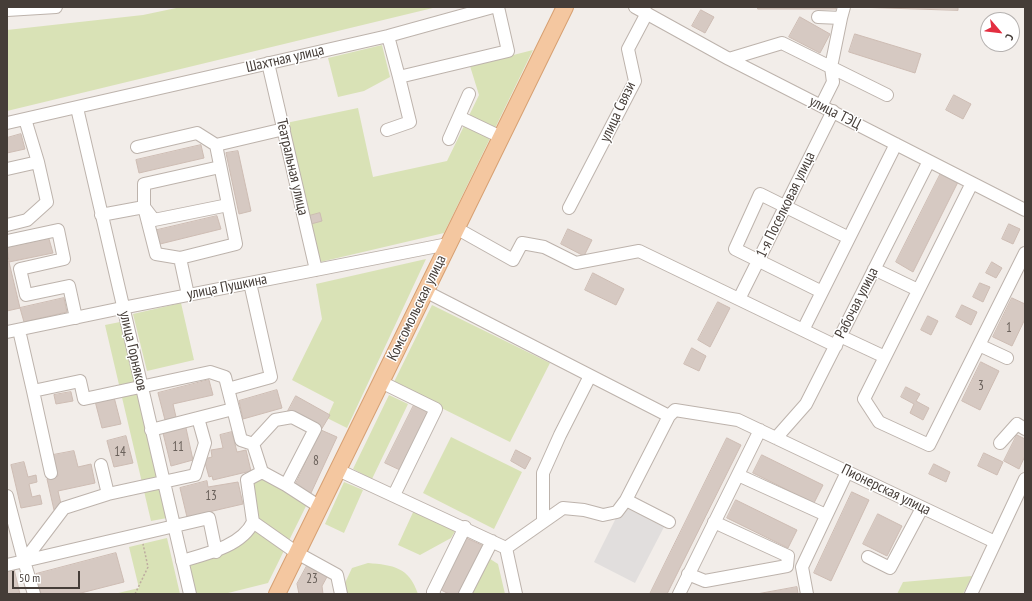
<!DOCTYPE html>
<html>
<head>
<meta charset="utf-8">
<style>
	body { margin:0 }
	#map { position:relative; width:1032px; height:601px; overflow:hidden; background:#f2ede9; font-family:"PT Sans Narrow",sans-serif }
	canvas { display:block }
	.frame { position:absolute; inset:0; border:8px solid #453d38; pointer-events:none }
	.north { position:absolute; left:980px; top:12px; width:40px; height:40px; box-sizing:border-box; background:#fff; border:1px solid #b5b1af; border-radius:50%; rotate:118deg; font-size:11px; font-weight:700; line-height:16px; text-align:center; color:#453d38 }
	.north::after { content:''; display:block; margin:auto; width:14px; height:18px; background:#e32e40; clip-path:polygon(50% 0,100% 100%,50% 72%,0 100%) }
	.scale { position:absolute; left:12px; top:571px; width:68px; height:18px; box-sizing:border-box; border:2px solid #453d38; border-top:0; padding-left:5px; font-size:12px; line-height:14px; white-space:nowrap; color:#453d38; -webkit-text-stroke:3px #fff; paint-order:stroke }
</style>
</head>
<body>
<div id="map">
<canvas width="1032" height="601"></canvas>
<div class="frame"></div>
<div class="north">С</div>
<div class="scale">50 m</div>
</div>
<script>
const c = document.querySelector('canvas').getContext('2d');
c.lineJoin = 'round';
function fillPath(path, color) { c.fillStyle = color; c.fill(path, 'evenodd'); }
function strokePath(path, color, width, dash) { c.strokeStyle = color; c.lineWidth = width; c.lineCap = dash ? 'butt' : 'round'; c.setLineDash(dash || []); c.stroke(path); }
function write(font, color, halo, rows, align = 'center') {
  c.font = font + ' "PT Sans Narrow",sans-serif'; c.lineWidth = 3; c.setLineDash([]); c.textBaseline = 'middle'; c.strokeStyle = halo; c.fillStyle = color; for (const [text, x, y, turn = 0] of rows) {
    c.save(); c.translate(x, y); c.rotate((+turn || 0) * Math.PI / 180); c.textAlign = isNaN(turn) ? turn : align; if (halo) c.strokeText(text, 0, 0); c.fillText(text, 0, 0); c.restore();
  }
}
fillPath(new Path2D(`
	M 181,7 L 437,7 L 7,111 L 7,30 L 143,15 Z
	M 382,45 L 390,77 L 364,91 L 338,97 L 328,58 Z
	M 533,50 L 444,233 L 316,263 L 286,123 L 358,108 L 373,177 L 447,161 L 479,95 L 470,66 Z
	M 426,259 L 347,428 L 327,418 L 334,402 L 292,380 L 322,319 L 316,284 Z
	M 181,303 L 194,360 L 147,371 L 133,314 Z
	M 432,305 L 550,363 L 510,442 L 393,384 Z
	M 120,322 L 167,518 L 151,521 L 105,325 Z
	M 389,395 L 408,404 L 372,479 L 353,469 Z
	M 451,437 L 522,472 L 494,529 L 423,493 Z
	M 262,477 L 308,502 L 268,583 L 224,594 L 196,594 L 188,562 L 220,554 L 258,529 L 251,483 Z
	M 344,482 L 363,490 L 344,533 L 325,524 Z
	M 415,508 L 457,528 L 451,538 L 420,555 L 398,545 Z
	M 167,538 L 180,594 L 114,594 L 139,588 L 129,547 Z
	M 487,557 L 498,564 L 505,594 L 470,594 Z
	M 368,563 C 393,565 409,567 418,594 L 346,594 L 344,585 L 352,568 Z
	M 972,576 L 963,594 L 897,594 L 903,582 Z`), '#d9e2b6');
fillPath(new Path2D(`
	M 622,506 L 664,527 L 635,583 L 594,562 Z`), '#e1dedd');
const building = new Path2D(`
	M 758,7 L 836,7 L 836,9 L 758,9 Z
	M 856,7 L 958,7 L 958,10 Z
	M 701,10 L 714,17 L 705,33 L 692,26 Z
	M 800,17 L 830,34 L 820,53 L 789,37 Z
	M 855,34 L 921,54 L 915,73 L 849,52 Z
	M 954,95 L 971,104 L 963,119 L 946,110 Z
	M 21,134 L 25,149 L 7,153 L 7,138 Z
	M 201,145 L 204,158 L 139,173 L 136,160 Z
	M 238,151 L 251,211 L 239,214 L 226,153 Z
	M 942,171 L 959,180 L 913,272 L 896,262 Z
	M 320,213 L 322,221 L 311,224 L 309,216 Z
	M 217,216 L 221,229 L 156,245 L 153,231 Z
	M 1009,224 L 1020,229 L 1013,244 L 1002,239 Z
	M 568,229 L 592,240 L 584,256 L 561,244 Z
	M 49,239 L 53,253 L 9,262 L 7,248 Z
	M 9,262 L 20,308 L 7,311 L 7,263 Z
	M 992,262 L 1002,268 L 996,278 L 986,273 Z
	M 593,273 L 624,289 L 616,305 L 585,290 Z
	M 980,283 L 990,287 L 983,302 L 973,297 Z
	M 64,298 L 67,312 L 24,322 L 20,308 Z
	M 1012,298 L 1025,304 L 1025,319 L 1012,346 L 993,337 Z
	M 718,302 L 730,308 L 710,347 L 698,340 Z
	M 962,305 L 977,312 L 971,325 L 956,317 Z
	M 928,316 L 938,321 L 931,335 L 921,330 Z
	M 692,348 L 706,356 L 699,371 L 684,364 Z
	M 981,362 L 999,371 L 980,410 L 962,401 Z
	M 209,380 L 213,395 L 173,404 L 176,417 L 165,420 L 158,393 Z
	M 906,387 L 920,394 L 916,401 L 929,408 L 923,420 L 910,413 L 914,404 L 901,397 Z
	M 277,390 L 282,408 L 243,419 L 239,401 Z
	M 71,392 L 73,401 L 56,404 L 54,395 Z
	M 296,396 L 330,415 L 321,430 L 288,411 Z
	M 114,397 L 121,424 L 102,428 L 95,401 Z
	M 414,405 L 428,412 L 400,470 L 385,463 Z
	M 186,428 L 193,460 L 171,466 L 163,433 Z
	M 321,430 L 337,437 L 311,493 L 295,486 Z
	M 232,432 L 237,452 L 246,450 L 251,471 L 213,480 L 212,476 L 209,477 L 204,459 L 212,457 L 211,450 L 223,448 L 220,435 Z
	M 1017,435 L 1025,439 L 1025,456 L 1019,469 L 1004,461 Z
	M 126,436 L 133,463 L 114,467 L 107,441 Z
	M 727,438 L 741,445 L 667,594 L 650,594 Z
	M 516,450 L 531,458 L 525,469 L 511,461 Z
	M 74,451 L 78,467 L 91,464 L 95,483 L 58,491 L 62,508 L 54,510 L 47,479 L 58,476 L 53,455 Z
	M 984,453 L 1003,462 L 997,475 L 978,466 Z
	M 762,455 L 823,485 L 814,503 L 753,473 Z
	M 24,462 L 28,477 L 36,475 L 37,482 L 29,484 L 32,497 L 40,495 L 42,504 L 21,508 L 11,465 Z
	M 934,464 L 950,472 L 946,482 L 929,474 Z
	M 207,481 L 208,487 L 238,482 L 243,504 L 187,517 L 180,488 Z
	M 852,492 L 869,500 L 831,581 L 814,573 Z
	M 736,500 L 797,530 L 788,548 L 727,518 Z
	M 878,514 L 902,526 L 887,556 L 863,544 Z
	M 462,536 L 484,546 L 461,594 L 449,594 L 437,588 Z
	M 116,553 L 124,582 L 77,594 L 41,594 L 36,574 Z
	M 308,564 L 328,575 L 322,586 L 323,594 L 299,594 L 297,584 Z
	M 14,569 L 20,594 L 7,594 L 7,571 Z
	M 797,587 L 798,594 L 757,594 Z`);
fillPath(building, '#d6c9c2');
strokePath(building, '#cdbcb3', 1);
const minor = new Path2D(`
	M 635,7 L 729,59 L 1025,210
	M 7,10 L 56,7
	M 818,17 L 841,18 L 844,7
	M 388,36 L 399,77 L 508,51 L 498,7
	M 729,59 L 782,43 L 887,95
	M 268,63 L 316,270
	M 821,106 L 833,82 L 831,67 L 841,18
	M 77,108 L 190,594
	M 459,117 L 501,137
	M 7,123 L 388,36 L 493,7
	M 387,130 L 410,122 L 399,77
	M 449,139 L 469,94
	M 137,147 L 197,133 L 216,145
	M 7,169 L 38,162
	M 972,183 L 864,399 L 879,422 L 929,445 L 1025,253
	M 569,208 L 635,81 L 628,49 L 647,13
	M 101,215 L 144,207 L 154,220 L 228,205
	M 7,225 L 27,220 L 47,202 L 38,162 L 25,119
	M 456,228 L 513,260 L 522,243 L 544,247 L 576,263 L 639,251 L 836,346
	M 7,241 L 58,230 L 64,259 L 20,269 L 26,295 L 69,286 L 76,318
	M 180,258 L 156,254 L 144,207 L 144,184 L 220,167
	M 874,269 L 918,290
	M 425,291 L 669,416
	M 822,292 L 735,249 L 760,194 L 849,238
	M 188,295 L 180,258 L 236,244 L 216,145 L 284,129
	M 739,299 L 833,111
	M 19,330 L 33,391 L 80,381 L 84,399 L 210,372 L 225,377 L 241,440 L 253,444 L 262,472 L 247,480 L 253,522 L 297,553 L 337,575 L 341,594
	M 803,330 L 896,144
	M 7,332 L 122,308 L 448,244
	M 840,336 L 885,357
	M 979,345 L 1007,358
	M 381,382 L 436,409 L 394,495
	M 228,389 L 271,377 L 250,283
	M 33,391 L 51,473
	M 151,430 L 233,409
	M 776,438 L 806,404 L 929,161
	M 1000,443 L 1017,424 L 1025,429
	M 253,444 L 275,420 L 292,417 L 315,429 L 286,485 L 320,507
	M 101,465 L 108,494
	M 338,470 L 506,548 L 516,594
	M 262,472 L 286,485
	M 738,475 L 826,515
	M 7,496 L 24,561
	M 626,500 L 669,522
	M 543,521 L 543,473 L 560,435 L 590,376
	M 506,548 L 563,508 L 584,510 L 603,515 L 617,512 L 626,500 L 669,416 L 675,410 L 738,420 L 995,542
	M 868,557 L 890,568 L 922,508
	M 182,561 C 206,554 242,546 253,522
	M 7,565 L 209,518 L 216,552
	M 688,574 L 705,581 L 787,566 L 788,556 L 714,522
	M 34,594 L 24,561 L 64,508 L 108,494 L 195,475 L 205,443 L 198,418
	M 434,594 L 433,592 L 465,527
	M 465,594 L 492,541
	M 679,594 L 760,430
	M 807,594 L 802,567 L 847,472
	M 971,594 L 1025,479`);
const major = new Path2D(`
	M 277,594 L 565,7`);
strokePath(minor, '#bdb3ac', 14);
strokePath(major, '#d7a072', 18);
strokePath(new Path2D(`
	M 135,594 L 148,567 L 143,544`), '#bdab9f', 1.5, [2, 2]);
strokePath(minor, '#fff', 12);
strokePath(major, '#f4c7a0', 16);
write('13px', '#69605a', null, [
	["1",1009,328],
	["3",981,386],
	["11",178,447],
	["14",120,452],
	["8",316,461],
	["13",211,496],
	["23",312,579]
]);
write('15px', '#453d38', '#fff', [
	["Шахтная улица",285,59,-13],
	["улица Связи",618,112,-65],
	["улица ТЭЦ",835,113,27],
	["Театральная улица",292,167,77],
	["1-я Поселковая улица",786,205,-64],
	["улица Пушкина",227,287,-11],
	["Рабочая улица",857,303,-63],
	["Комсомольская улица",417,308,-64],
	["улица Горняков",133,351,77],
	["Пионерская улица",886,490,26]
]);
</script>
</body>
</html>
